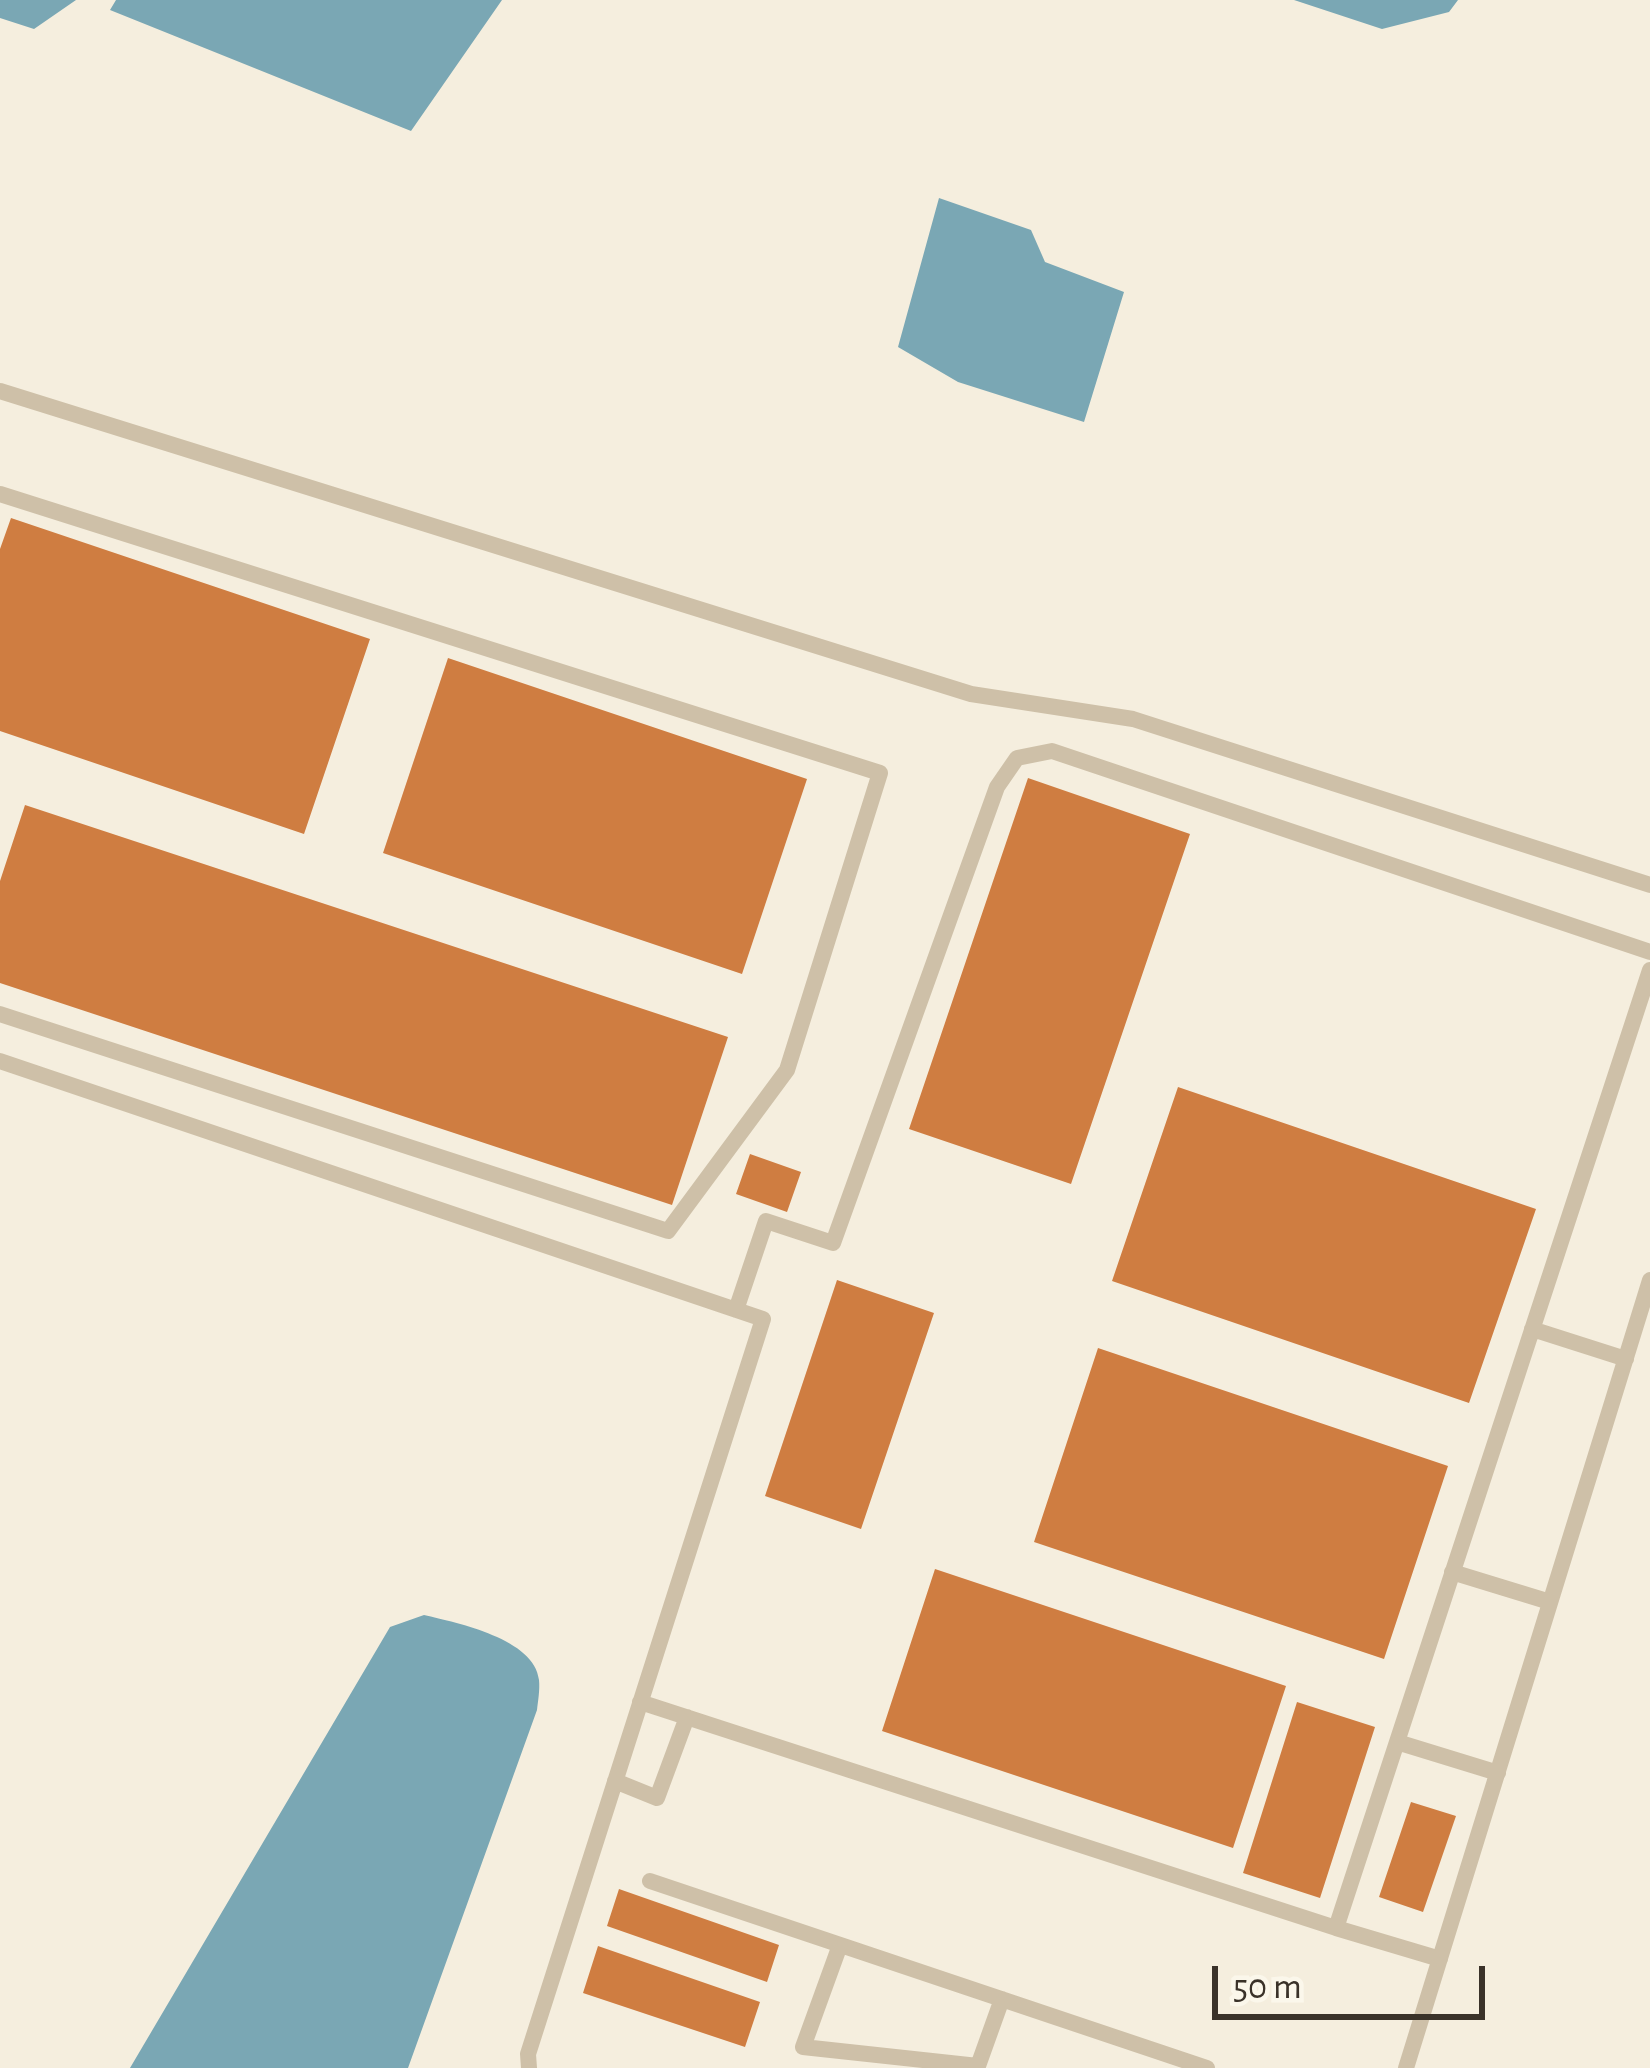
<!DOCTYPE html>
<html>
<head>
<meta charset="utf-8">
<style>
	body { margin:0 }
	#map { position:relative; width:1650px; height:2068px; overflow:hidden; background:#f5eede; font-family:"Alegreya Sans",sans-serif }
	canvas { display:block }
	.scale { position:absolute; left:1212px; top:1966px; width:273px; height:54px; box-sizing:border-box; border:6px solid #3a3229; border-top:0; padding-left:15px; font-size:36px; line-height:42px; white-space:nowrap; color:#3a3229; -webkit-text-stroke:9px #fbf7eb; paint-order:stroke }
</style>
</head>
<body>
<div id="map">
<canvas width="1650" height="2068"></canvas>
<div class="scale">50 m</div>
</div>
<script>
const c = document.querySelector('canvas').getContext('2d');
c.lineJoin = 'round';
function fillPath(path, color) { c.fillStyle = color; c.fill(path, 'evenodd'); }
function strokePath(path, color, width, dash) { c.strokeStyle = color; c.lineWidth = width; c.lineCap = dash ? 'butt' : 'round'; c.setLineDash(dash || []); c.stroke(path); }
fillPath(new Path2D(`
	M 0,0 L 76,0 L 34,29 L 0,18 Z
	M 116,0 L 502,0 L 411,131 L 110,10 Z
	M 1294,0 L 1458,0 L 1449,12 L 1382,29 Z
	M 939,198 L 1031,230 L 1045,262 L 1124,292 L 1084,422 L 958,382 L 898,347 Z
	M 424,1615 C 458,1623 535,1639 539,1680 C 540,1690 538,1701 537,1710 L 408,2068 L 130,2068 L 390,1627 Z`), '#7aa7b4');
fillPath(new Path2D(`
	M 11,518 L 370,639 L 304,834 L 0,731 L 0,549 Z
	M 448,658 L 807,779 L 742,974 L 383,853 Z
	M 1028,778 L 1190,834 L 1071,1184 L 909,1129 Z
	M 25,805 L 728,1037 L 672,1205 L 0,983 L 0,881 Z
	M 1178,1087 L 1536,1209 L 1469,1403 L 1112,1281 Z
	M 750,1154 L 801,1172 L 787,1212 L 736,1194 Z
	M 837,1280 L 934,1313 L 861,1529 L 765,1496 Z
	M 1098,1348 L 1448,1466 L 1384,1659 L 1034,1542 Z
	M 935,1569 L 1286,1686 L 1233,1848 L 882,1731 Z
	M 1297,1702 L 1375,1727 L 1320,1898 L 1243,1873 Z
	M 1411,1802 L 1456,1816 L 1423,1912 L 1379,1897 Z
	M 619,1889 L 779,1945 L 767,1982 L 607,1926 Z
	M 598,1946 L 760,2002 L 745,2047 L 583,1993 Z`), '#cf7d41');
strokePath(new Path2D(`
	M 0,391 L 971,694 L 1133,719 L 1650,885
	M 0,494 L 880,773 L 787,1070 L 668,1231 L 0,1014
	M 0,1061 L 763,1319 L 528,2054 L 529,2068
	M 736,1310 L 766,1221 L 833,1243 L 997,787 L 1017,758 L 1052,751 L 1650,952
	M 1532,1329 L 1626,1359
	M 1452,1572 L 1550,1602
	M 640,1702 L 1336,1928 L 1650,970
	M 1397,1742 L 1498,1773
	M 615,1781 L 657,1798 L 687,1717
	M 650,1881 L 1207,2068
	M 1336,1928 L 1440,1959
	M 840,1945 L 803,2047 L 978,2066 L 1002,1999
	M 1406,2068 L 1650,1280`), '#cec0a8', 16);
</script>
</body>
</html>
